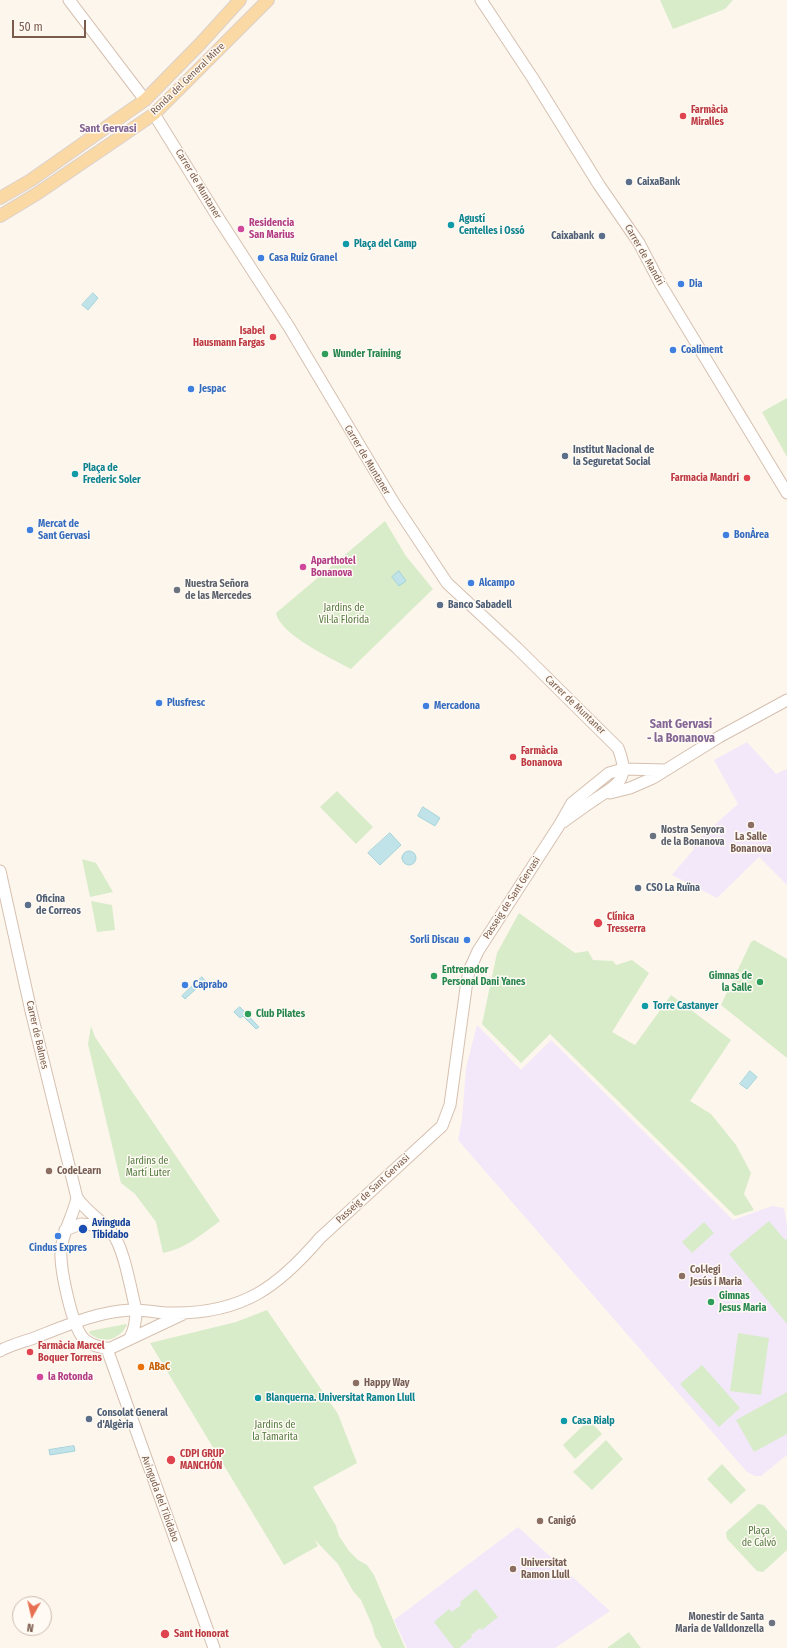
<!DOCTYPE html>
<html>
<head>
<meta charset="utf-8">
<style>
	body { margin:0 }
	#map { position:relative; width:787px; height:1648px; overflow:hidden; background:#fdf6ec; font-family:"Fira Sans Condensed",sans-serif }
	canvas { display:block }
	.north { position:absolute; left:12px; top:1596px; width:40px; height:40px; box-sizing:border-box; background:#fffaf3; border:1px solid #cabbb1; border-radius:50%; rotate:188deg; font-size:11px; font-weight:700; line-height:16px; text-align:center; color:#7a5c4d }
	.north::after { content:''; display:block; margin:auto; width:14px; height:18px; background:#e76f51; clip-path:polygon(50% 0,100% 100%,50% 72%,0 100%) }
	.scale { position:absolute; left:12px; top:20px; width:74px; height:18px; box-sizing:border-box; border:2px solid #7a5c4d; border-top:0; padding-left:5px; font-size:12px; line-height:14px; white-space:nowrap; color:#7a5c4d; -webkit-text-stroke:3px #fffaf3; paint-order:stroke }
</style>
</head>
<body>
<div id="map">
<canvas width="787" height="1648"></canvas>
<div class="north">N</div>
<div class="scale">50 m</div>
</div>
<script>
const c = document.querySelector('canvas').getContext('2d');
c.lineJoin = 'round';
function fillPath(path, color) { c.fillStyle = color; c.fill(path, 'evenodd'); }
function strokePath(path, color, width, dash) { c.strokeStyle = color; c.lineWidth = width; c.lineCap = dash ? 'butt' : 'round'; c.setLineDash(dash || []); c.stroke(path); }
function write(font, color, halo, rows, align = 'center') {
  c.font = font + ' "Fira Sans Condensed",sans-serif'; c.lineWidth = 3; c.setLineDash([]); c.textBaseline = 'middle'; c.strokeStyle = halo; c.fillStyle = color; for (const [text, x, y, turn = 0] of rows) {
    c.save(); c.translate(x, y); c.rotate((+turn || 0) * Math.PI / 180); c.textAlign = isNaN(turn) ? turn : align; if (halo) c.strokeText(text, 0, 0); c.fillText(text, 0, 0); c.restore();
  }
}
fillPath(new Path2D(`
	M 747,742 L 776,774 L 787,769 L 787,885 L 759,857 L 717,898 L 672,875 L 694,849 L 692,845 L 738,804 L 714,760 Z
	M 477,1025 L 521,1070 L 551,1040 L 733,1220 L 772,1206 L 784,1208 L 787,1226 L 787,1455 L 761,1476 L 755,1476 L 747,1472 L 458,1140 L 462,1120 L 466,1068 Z
	M 518,1527 L 610,1611 L 555,1648 L 407,1648 L 394,1620 Z`), '#f3e8fa');
fillPath(new Path2D(`
	M 660,0 L 733,0 L 725,9 L 673,29 Z
	M 787,398 L 787,457 L 762,412 Z
	M 385,521 L 406,556 L 433,589 L 351,669 C 333,659 280,635 276,613 Z
	M 337,791 L 373,827 L 356,844 L 320,807 Z
	M 82,859 L 96,863 L 113,892 L 90,897 Z
	M 91,901 L 112,905 L 115,930 L 97,932 Z
	M 519,913 L 575,953 L 588,951 L 593,960 L 613,961 L 616,965 L 632,960 L 649,973 L 612,1032 L 635,1045 L 671,995 L 731,1040 L 690,1101 L 711,1114 L 736,1145 L 751,1173 L 744,1194 L 754,1210 L 735,1216 L 550,1034 L 521,1063 L 482,1024 L 497,953 Z
	M 754,940 L 787,959 L 787,1058 L 721,1005 L 751,942 Z
	M 91,1026 L 95,1037 L 220,1221 C 202,1234 185,1249 163,1253 L 156,1222 L 135,1194 L 121,1183 L 88,1044 Z
	M 769,1221 L 785,1240 L 787,1238 L 787,1324 L 729,1254 Z
	M 704,1222 L 714,1233 L 692,1253 L 682,1242 Z
	M 267,1310 L 338,1414 L 357,1463 L 313,1487 L 336,1526 L 339,1536 L 349,1551 L 358,1560 L 367,1565 L 374,1575 L 405,1648 L 382,1648 L 375,1636 L 372,1625 L 361,1600 L 353,1591 L 338,1564 L 315,1540 L 318,1546 L 284,1565 L 150,1343 L 236,1322 Z
	M 126,1324 L 127,1325 C 119,1340 103,1345 89,1333 L 90,1331 Z
	M 738,1333 L 769,1338 L 761,1395 L 730,1391 Z
	M 702,1365 L 740,1408 L 719,1427 L 680,1384 Z
	M 787,1392 L 787,1434 L 754,1452 L 736,1420 Z
	M 589,1420 L 602,1434 L 575,1459 L 563,1445 Z
	M 606,1440 L 623,1459 L 592,1490 L 573,1472 Z
	M 722,1464 L 746,1490 L 731,1504 L 707,1479 Z
	M 758,1504 L 764,1505 L 787,1531 L 787,1550 L 763,1572 L 757,1571 L 727,1539 L 726,1532 Z
	M 476,1589 L 498,1617 L 482,1630 L 480,1628 L 471,1635 L 472,1637 L 459,1648 L 454,1648 L 434,1622 L 449,1609 L 452,1612 L 461,1605 L 460,1602 Z
	M 629,1632 L 641,1648 L 607,1648 Z`), '#d8ecc9');
const water = new Path2D(`
	M 93,293 L 98,298 L 88,310 L 82,305 Z
	M 399,571 L 406,581 L 399,586 L 392,577 Z
	M 423,807 L 440,818 L 435,826 L 418,816 Z
	M 390,833 L 401,845 L 380,865 L 368,853 Z
	M402 858a7 7 0 1 1 14 0a7 7 0 1 1-14 0Z
	M 202,977 L 207,983 L 201,988 L 199,986 L 185,999 L 182,996 Z
	M 240,1007 L 259,1027 L 256,1029 L 243,1016 L 240,1018 L 234,1012 Z
	M 750,1071 L 757,1077 L 747,1089 L 740,1084 Z
	M 74,1446 L 75,1451 L 50,1455 L 49,1450 Z`);
fillPath(water, '#bfe3e8');
strokePath(water, '#a5d3da', 1);
const secondary = new Path2D(`
	M 69,0 L 145,100
	M 481,0 L 532,77 L 599,185 L 639,243 L 661,285 L 787,493
	M 154,114 L 219,219 L 289,327 L 394,503 L 447,583 L 517,648 L 618,748 C 631,780 618,784 594,800 C 584,807 574,814 563,822
	M 610,793 L 630,788 L 653,778 L 719,737 L 787,700
	M 0,871 L 31,1011 L 77,1198 C 87,1212 101,1220 112,1233 C 124,1247 131,1291 136,1310 C 136,1320 135,1329 130,1338
	M 77,1198 C 73,1217 62,1232 61,1251 C 60,1268 72,1329 85,1340 C 91,1345 103,1349 111,1348 L 183,1314
	M 65,1230 L 81,1224 L 104,1226
	M 107,1349 L 214,1648
	M 0,1351 C 10,1345 23,1342 34,1338 C 65,1326 96,1312 130,1310 C 145,1309 160,1314 175,1313 C 243,1313 278,1287 320,1238 L 442,1126 L 450,1105 L 466,988 L 469,971 L 478,951 L 560,824 L 572,803 L 609,773 L 623,769 L 666,770`);
const primary = new Path2D(`
	M 0,198 L 31,180 L 145,100 L 200,44 L 240,0
	M 0,216 L 38,193 L 154,114 L 268,0`);
strokePath(secondary, '#d6c0b0', 13);
strokePath(primary, '#dad1cd', 14);
strokePath(secondary, '#fff', 11);
strokePath(primary, '#fbd9a5', 12);
for (const [x, y, r, color] of [
	[683,116,4,"#e0444e"],
	[629,182,4,"#5c6f8a"],
	[451,225,4,"#0f9aa8"],
	[241,229,4,"#d1479c"],
	[602,236,4,"#5c6f8a"],
	[346,244,4,"#0f9aa8"],
	[261,258,4,"#3f7fe0"],
	[681,284,4,"#3f7fe0"],
	[273,337,4,"#e0444e"],
	[673,350,4,"#3f7fe0"],
	[325,354,4,"#2e9e5b"],
	[191,389,4,"#3f7fe0"],
	[565,456,4,"#5c6f8a"],
	[75,474,4,"#0f9aa8"],
	[747,478,4,"#e0444e"],
	[30,530,4,"#3f7fe0"],
	[726,535,4,"#3f7fe0"],
	[303,567,4,"#d1479c"],
	[471,583,4,"#3f7fe0"],
	[177,590,4,"#6b7280"],
	[440,605,4,"#5c6f8a"],
	[159,703,4,"#3f7fe0"],
	[426,706,4,"#3f7fe0"],
	[513,757,4,"#e0444e"],
	[751,825,4,"#8d6e63"],
	[653,836,4,"#6b7280"],
	[638,888,4,"#5c6f8a"],
	[28,905,4,"#5c6f8a"],
	[598,923,5,"#e0444e"],
	[467,940,4,"#3f7fe0"],
	[434,976,4,"#2e9e5b"],
	[760,982,4,"#2e9e5b"],
	[185,985,4,"#3f7fe0"],
	[645,1006,4,"#0f9aa8"],
	[248,1014,4,"#2e9e5b"],
	[49,1171,4,"#8d6e63"],
	[83,1229,5,"#1a4fb4"],
	[58,1236,4,"#3f7fe0"],
	[682,1276,4,"#8d6e63"],
	[711,1302,4,"#2e9e5b"],
	[30,1352,4,"#e0444e"],
	[141,1367,4,"#e8710a"],
	[40,1377,4,"#d1479c"],
	[356,1383,4,"#8d6e63"],
	[258,1398,4,"#0f9aa8"],
	[89,1419,4,"#5c6f8a"],
	[564,1421,4,"#0f9aa8"],
	[171,1460,5,"#e0444e"],
	[540,1521,4,"#8d6e63"],
	[513,1569,4,"#8d6e63"],
	[772,1623,4,"#6b7280"],
	[165,1634,5,"#e0444e"]
]) { const dot = new Path2D(); dot.arc(x, y, r, 0, 2 * Math.PI); c.fillStyle = color; c.fill(dot); strokePath(dot, '#fffaf3', 1.5); }
write('10px', '#7a5c4d', '#fffaf3', [
	["Ronda del General Mitre",188,79,-44],
	["Carrer de Muntaner",198,184,59],
	["Carrer de Mandri",644,255,60],
	["Carrer de Muntaner",367,460,59],
	["Carrer de Muntaner",575,705,44],
	["Passeig de Sant Gervasi",512,898,-57],
	["Carrer de Balmes",37,1035,77],
	["Passeig de Sant Gervasi",373,1189,-43],
	["Avinguda del Tibidabo",160,1499,70]
]);
write('bold 10px', '#be3a42', '#fffaf3', [
	["Farmàcia",691,110],
	["Miralles",691,122],
	["Isabel",265,331,"right"],
	["Hausmann Fargas",265,343,"right"],
	["Farmacia Mandri",739,478,"right"],
	["Farmàcia",521,751],
	["Bonanova",521,763],
	["Clínica",607,917],
	["Tresserra",607,929],
	["Farmàcia Marcel",38,1346],
	["Boquer Torrens",38,1358],
	["CDPI GRUP",180,1454],
	["MANCHÓN",180,1466],
	["Sant Honorat",174,1634]
], 'left');
write('bold 10px', '#4e5e75', '#fffaf3', [
	["CaixaBank",637,182],
	["Caixabank",594,236,"right"],
	["Institut Nacional de",573,450],
	["la Seguretat Social",573,462],
	["Banco Sabadell",448,605],
	["CSO La Ruïna",646,888],
	["Oficina",36,899],
	["de Correos",36,911],
	["Consolat General",97,1413],
	["d'Algèria",97,1425]
], 'left');
write('bold 10px', '#0d838f', '#fffaf3', [
	["Agustí",459,219],
	["Centelles i Ossó",459,231],
	["Plaça del Camp",354,244],
	["Plaça de",83,468],
	["Frederic Soler",83,480],
	["Torre Castanyer",653,1006],
	["Blanquerna. Universitat Ramon Llull",266,1398],
	["Casa Rialp",572,1421]
], 'left');
write('bold 10px', '#b23c85', '#fffaf3', [
	["Residencia",249,223],
	["San Marius",249,235],
	["Aparthotel",311,561],
	["Bonanova",311,573],
	["la Rotonda",48,1377]
], 'left');
write('bold 10px', '#366cbe', '#fffaf3', [
	["Casa Ruiz Granel",269,258],
	["Dia",689,284],
	["Coaliment",681,350],
	["Jespac",199,389],
	["Mercat de",38,524],
	["Sant Gervasi",38,536],
	["BonÀrea",734,535],
	["Alcampo",479,583],
	["Plusfresc",167,703],
	["Mercadona",434,706],
	["Sorli Discau",459,940,"right"],
	["Caprabo",193,985],
	["Cindus Expres",58,1248,"center"]
], 'left');
write('bold 10px', '#27864d', '#fffaf3', [
	["Wunder Training",333,354],
	["Entrenador",442,970],
	["Personal Dani Yanes",442,982],
	["Gimnas de",752,976,"right"],
	["la Salle",752,988,"right"],
	["Club Pilates",256,1014],
	["Gimnas",719,1296],
	["Jesus Maria",719,1308]
], 'left');
write('bold 10px', '#5b616d', '#fffaf3', [
	["Nuestra Señora",185,584],
	["de las Mercedes",185,596],
	["Nostra Senyora",661,830],
	["de la Bonanova",661,842],
	["Monestir de Santa",764,1617,"right"],
	["Maria de Valldonzella",764,1629,"right"]
], 'left');
write('10px', '#537a41', '#fffaf3', [
	["Jardins de",344,608],
	["Vil·la Florida",344,620],
	["Jardins de",148,1161],
	["Martí Luter",148,1173],
	["Jardins de",275,1425],
	["la Tamarita",275,1437],
	["Plaça",759,1531],
	["de Calvó",759,1543]
]);
write('bold 10px', '#785e54', '#fffaf3', [
	["La Salle",751,837,"center"],
	["Bonanova",751,849,"center"],
	["CodeLearn",57,1171],
	["Col·legi",690,1270],
	["Jesús i Maria",690,1282],
	["Happy Way",364,1383],
	["Canigó",548,1521],
	["Universitat",521,1563],
	["Ramon Llull",521,1575]
], 'left');
write('bold 10px', '#164399', '#fffaf3', [
	["Avinguda",92,1223],
	["Tibidabo",92,1235]
], 'left');
write('bold 10px', '#c56008', '#fffaf3', [
	["ABaC",149,1367]
], 'left');
write('bold 11px', '#846695', '#fffaf3', [
	["Sant Gervasi",108,129]
]);
write('bold 12px', '#846695', '#fffaf3', [
	["Sant Gervasi",681,725],
	["- la Bonanova",681,739]
]);
</script>
</body>
</html>
